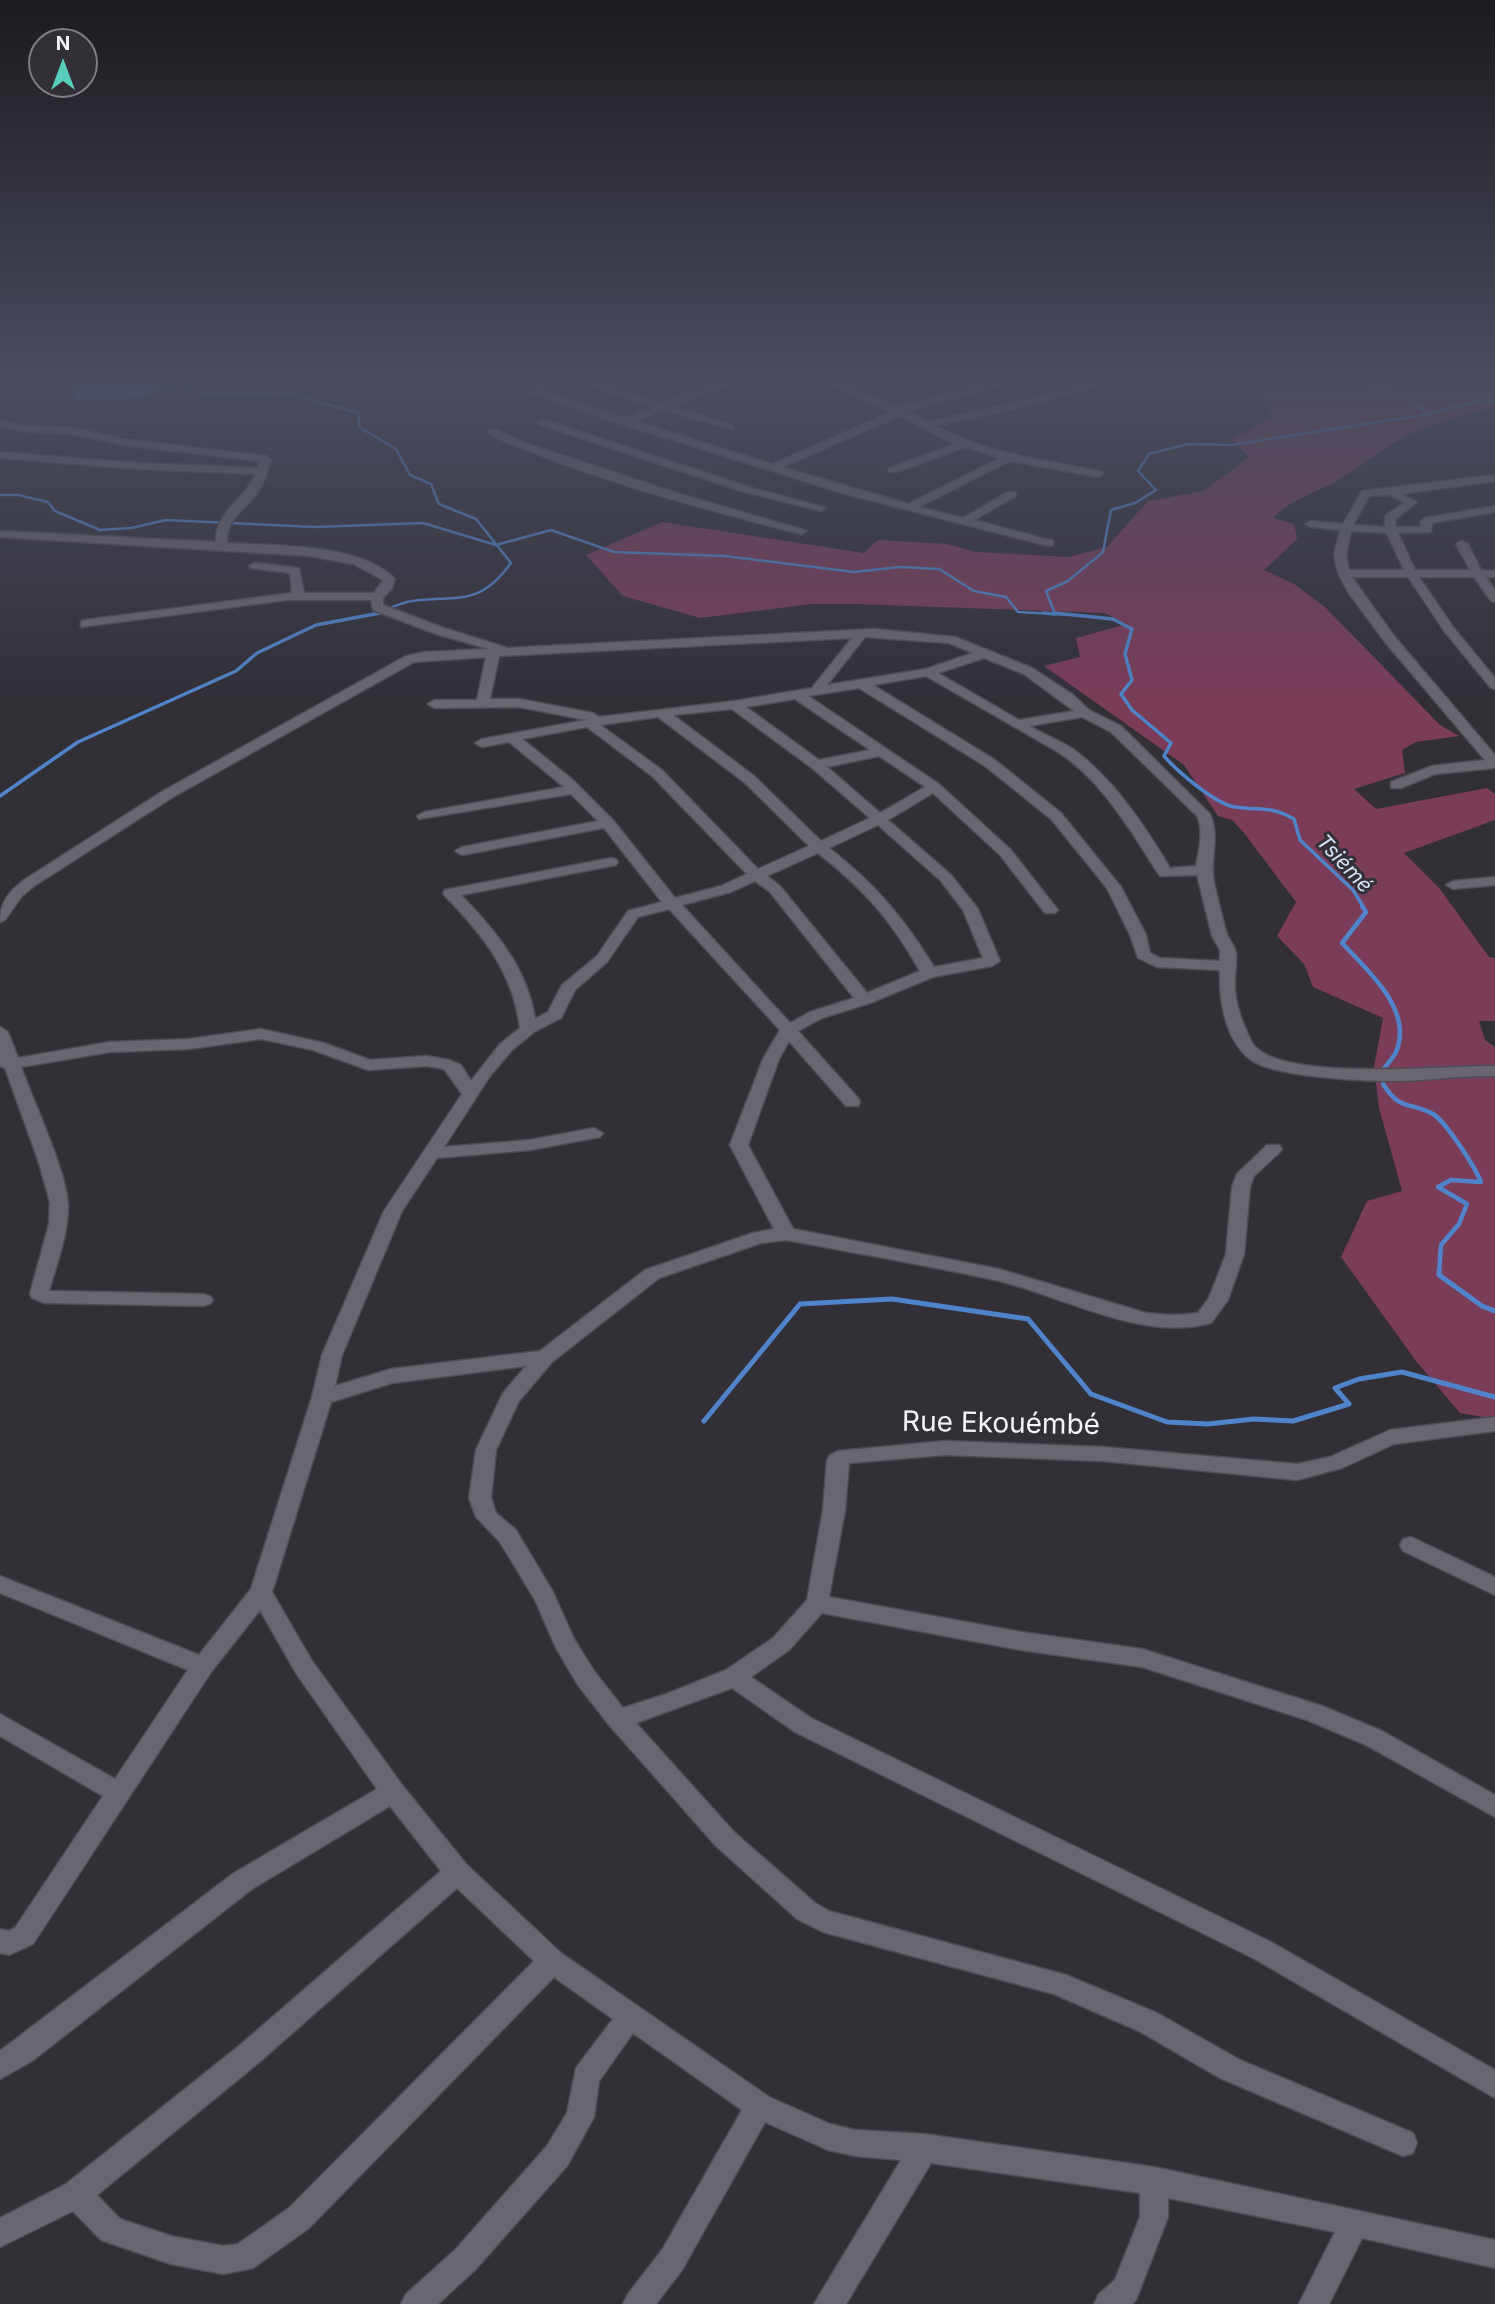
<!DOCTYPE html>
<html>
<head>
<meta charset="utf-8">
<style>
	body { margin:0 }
	#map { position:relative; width:1495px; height:2304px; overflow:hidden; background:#322f37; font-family:Inter,sans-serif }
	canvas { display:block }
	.north { position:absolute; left:28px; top:28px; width:70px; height:70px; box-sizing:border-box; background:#322f37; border:2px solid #807d85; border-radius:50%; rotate:0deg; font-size:19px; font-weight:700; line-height:28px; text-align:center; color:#f6f3f9 }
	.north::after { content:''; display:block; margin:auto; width:24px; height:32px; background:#5acebd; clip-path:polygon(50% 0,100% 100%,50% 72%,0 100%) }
</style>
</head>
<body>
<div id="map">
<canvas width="1495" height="2304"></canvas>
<div class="north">N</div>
</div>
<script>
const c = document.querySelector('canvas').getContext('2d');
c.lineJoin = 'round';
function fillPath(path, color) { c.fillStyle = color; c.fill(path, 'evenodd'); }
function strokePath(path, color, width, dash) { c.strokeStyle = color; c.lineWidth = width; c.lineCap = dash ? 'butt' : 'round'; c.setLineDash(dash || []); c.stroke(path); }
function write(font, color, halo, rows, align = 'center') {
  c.font = font + ' Inter,sans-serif'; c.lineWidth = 6; c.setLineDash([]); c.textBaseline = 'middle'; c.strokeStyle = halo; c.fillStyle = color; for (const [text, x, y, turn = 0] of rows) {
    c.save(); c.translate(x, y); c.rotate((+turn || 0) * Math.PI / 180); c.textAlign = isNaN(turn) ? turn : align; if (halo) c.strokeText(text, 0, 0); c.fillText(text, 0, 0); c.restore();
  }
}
fillPath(new Path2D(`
	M 1298,380 L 1495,380 L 1495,407 C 1460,417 1424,425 1392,444 C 1374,455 1357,469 1338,480 C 1313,494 1295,497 1273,518 L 1294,524 L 1297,539 L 1264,570 L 1294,584 L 1326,608 L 1440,725 L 1459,736 L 1416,742 L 1402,750 L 1405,773 L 1354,789 L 1376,809 L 1487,788 L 1495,794 L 1495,820 L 1404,853 L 1440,889 L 1489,957 L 1495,958 L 1495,1021 L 1479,1021 L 1485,1040 L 1495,1047 L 1495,1419 L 1460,1413 L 1416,1361 L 1341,1257 L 1367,1201 L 1402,1191 L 1379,1108 L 1374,1067 L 1383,1018 L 1313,987 L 1304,964 L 1277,936 L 1296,902 L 1244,833 L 1232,820 L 1218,816 L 1184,765 L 1044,666 L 1080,657 L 1076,638 L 1127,624 L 1105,613 L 856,604 L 812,604 L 700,618 L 623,596 L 586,555 L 662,522 L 864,553 L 878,540 L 947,544 L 976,552 L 1069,557 L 1107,547 L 1148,501 L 1204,491 L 1249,457 L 1232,439 L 1273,416 L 1257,390 Z`), '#7a3c57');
fillPath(new Path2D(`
	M 52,380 L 156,380 L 162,388 L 140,398 L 76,401 L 72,387 Z`), '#4f84cb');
strokePath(new Path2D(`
	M 1378,380 L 1371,387 L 1404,394 L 1428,414
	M 157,388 L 218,394 L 282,392 L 359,413 L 359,427 L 396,449 L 410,475 L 431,484 L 439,504 L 476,519 L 511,563 C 479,607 459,595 412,601 C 400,602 385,612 370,615
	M 0,495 L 18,495 L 48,502 L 55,511 L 100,530 L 131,528 L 166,520 L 314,527 L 423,523 L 496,545 L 551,530 L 614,552 L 725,556 L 854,572 L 900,567 L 939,569 L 974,591 L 1006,597 L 1018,612 L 1055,614
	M 1067,615 L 1055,614 L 1046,591 L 1068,581 L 1103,552 L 1111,510 L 1135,503 L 1156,490 L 1138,471 L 1149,454 L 1188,444 L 1231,445 L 1429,414 L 1482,400 L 1495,401`), '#4f84cb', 2.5);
strokePath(new Path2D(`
	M 1043,613 L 1055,614
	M 1055,613 L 1113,619 L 1132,629 L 1125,654 L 1132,680 L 1121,694 L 1132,710 L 1171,743 L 1164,756 C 1177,771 1215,804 1235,807 C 1261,811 1269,805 1294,819 L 1300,840 L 1353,890 L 1364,908
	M 0,796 L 78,742 L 236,671 L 257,653 L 316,625 L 380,613`), '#4f84cb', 3.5);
strokePath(new Path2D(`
	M 1362,906 L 1366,912 L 1342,943 C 1367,970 1414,1010 1396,1052 C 1393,1058 1387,1064 1383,1070
	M 1383,1084 C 1401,1112 1409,1101 1433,1114 C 1446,1122 1475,1167 1481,1182 L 1451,1180 L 1438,1187 L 1467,1204 L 1459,1224 L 1441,1245 L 1439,1274`), '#4f84cb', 4.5);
strokePath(new Path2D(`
	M 1439,1272 L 1439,1275 L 1482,1306 L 1495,1311
	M 704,1421 L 800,1304 L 892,1299 L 1028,1319 L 1091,1394 L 1167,1422 L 1208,1424 L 1254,1419 L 1293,1421 L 1349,1404 L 1335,1388 L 1359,1379 L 1402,1372 L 1495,1397`), '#4f84cb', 5);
const street = new Path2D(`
	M 550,380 L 564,380 L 540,391 L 626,418 L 654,407 L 574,380 L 589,380 L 662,403 L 700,388 L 732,380 L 749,380 L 706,392 L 672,406 L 732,425 L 732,429 L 663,410 L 636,421 L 772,464 L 891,412 L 819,380 L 833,380 L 896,407 L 1006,380 L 1023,380 L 905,411 L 928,422 L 1015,403 L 1100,380 L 1117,380 L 1019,408 L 936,426 C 992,456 1042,458 1102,472 L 1103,474 L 1098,477 L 1010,461 L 919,507 L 963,518 L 1008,492 L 1016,492 L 1016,496 L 974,520 L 1053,541 L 1053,545 L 1049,546 L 849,495 L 621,424 L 526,391 ZM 900,416 L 955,444 L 889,468 L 889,472 L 897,472 L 965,447 L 1000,458 L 908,504 L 782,467 Z
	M 542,419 L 749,487 L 826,508 L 821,511 L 741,491 L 538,424 L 537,422 Z
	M 0,420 L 26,426 L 70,427 L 122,439 L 267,456 L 271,460 C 268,471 264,482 258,492 C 245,511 226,517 227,543 C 274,546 361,543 395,579 L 392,588 L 383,598 L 383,605 L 444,628 L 508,648 L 874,629 L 955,637 L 1032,668 L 1072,694 L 1089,710 L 1121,726 L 1210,814 C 1221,838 1208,861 1215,887 C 1219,902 1222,919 1227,934 C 1229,940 1235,946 1236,953 C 1237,965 1234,978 1235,990 C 1236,1007 1244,1026 1251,1041 C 1273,1084 1450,1065 1495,1066 L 1495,1076 C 1460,1075 1427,1081 1393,1081 C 1362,1081 1272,1077 1250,1059 C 1225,1040 1219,1000 1220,970 L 1157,967 L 1138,958 L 1130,935 L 1107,888 L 1051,819 L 985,766 L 859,688 L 808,696 L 939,784 L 1010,849 L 1058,910 L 1055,913 L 1045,913 L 1000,855 L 933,793 L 888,820 L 951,875 L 978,909 L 1000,961 L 992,966 L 933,977 L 870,1003 L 822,1018 L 798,1031 L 858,1098 L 860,1102 L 858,1106 L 846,1106 L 789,1041 L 779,1059 L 748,1145 L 793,1229 L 999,1269 L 1146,1313 C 1164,1315 1179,1316 1198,1313 L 1209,1298 L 1226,1254 L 1232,1187 L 1237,1174 L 1267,1145 L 1279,1145 L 1282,1149 L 1279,1153 L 1254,1176 L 1250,1187 L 1244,1254 L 1228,1300 L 1211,1323 C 1140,1342 1064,1296 995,1280 C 926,1265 856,1253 786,1240 L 761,1243 L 659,1278 L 552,1362 L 519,1401 L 496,1450 L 491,1498 L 496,1513 L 516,1530 L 553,1592 L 574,1639 L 594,1671 L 623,1708 L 669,1693 L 726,1670 L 773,1638 L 807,1600 L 823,1510 L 827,1460 L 830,1455 L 838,1451 L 945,1441 L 1103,1447 L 1297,1464 L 1330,1457 L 1390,1430 L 1495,1417 L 1495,1431 L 1394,1444 L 1342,1468 L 1297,1480 L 1103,1461 L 945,1455 L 849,1463 L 845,1510 L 829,1597 L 1021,1632 L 1142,1649 L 1322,1706 L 1382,1731 L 1495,1795 L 1495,1817 L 1366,1745 L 1307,1720 L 1142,1667 L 1021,1650 L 822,1613 L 789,1650 L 751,1677 L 811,1718 L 1271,1942 L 1495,2070 L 1495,2098 L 1253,1958 L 795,1732 L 732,1688 L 636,1723 L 734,1832 L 815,1903 L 829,1911 L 1066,1975 L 1157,2013 L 1240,2060 L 1413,2133 L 1417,2143 L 1413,2153 L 1403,2156 L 1220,2078 L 1139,2031 L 1054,1994 L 823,1932 L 797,1919 L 716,1846 L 610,1726 L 578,1685 L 556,1648 L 535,1600 L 500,1542 L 476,1517 L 469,1498 L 476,1450 L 503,1393 L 526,1366 L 392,1383 L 331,1402 L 272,1592 L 312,1661 L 402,1785 L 466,1864 L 561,1953 L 769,2097 L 830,2124 L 855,2130 L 924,2134 L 1154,2167 L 1495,2240 L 1495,2268 L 1362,2238 L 1329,2304 L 1299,2304 L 1335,2232 L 1168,2198 L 1168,2217 L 1136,2300 L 1132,2304 L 1094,2304 L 1099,2294 L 1115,2280 L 1140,2217 L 1140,2193 L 931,2163 L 846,2304 L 814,2304 L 901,2160 L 855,2156 L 828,2150 L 765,2122 L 682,2270 L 656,2304 L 623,2304 L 628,2294 L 662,2250 L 742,2110 L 633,2033 L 599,2081 L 594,2117 L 567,2166 L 475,2270 L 438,2304 L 401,2304 L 406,2294 L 455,2250 L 547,2146 L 567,2113 L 576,2068 L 613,2019 L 554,1977 L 309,2228 L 253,2268 L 223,2274 L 171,2264 L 101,2240 L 73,2211 L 0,2247 L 0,2218 L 66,2184 L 239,2046 L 441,1871 L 390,1806 L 252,1889 L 32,2061 L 0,2079 L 0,2051 L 234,1873 L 377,1789 L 296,1673 L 260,1610 L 211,1672 L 33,1944 L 9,1955 L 0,1953 L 0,1929 L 8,1931 L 15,1928 L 103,1796 L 0,1736 L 0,1714 L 115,1779 L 188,1670 L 0,1593 L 0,1576 L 199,1655 L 251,1589 L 312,1397 L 322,1355 L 384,1211 L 462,1094 L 444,1069 L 427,1066 L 368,1070 L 313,1050 L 261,1039 L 189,1049 L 110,1052 L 21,1067 C 33,1100 68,1175 68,1206 C 68,1235 57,1263 49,1291 L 203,1294 L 210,1296 L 213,1300 L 210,1304 L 203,1306 L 45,1303 L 32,1298 L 30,1294 L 49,1224 L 50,1202 L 38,1160 L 5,1068 L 0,1066 L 0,1027 L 8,1032 L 18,1058 L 110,1042 L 189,1039 L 261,1029 L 324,1043 L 370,1060 L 427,1056 L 449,1060 L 461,1065 L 471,1081 L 500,1044 L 520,1028 C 513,972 483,935 445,896 L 443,893 L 445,890 L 611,858 L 616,859 L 618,862 L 616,865 L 611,866 L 461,895 C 495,930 528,969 535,1019 L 548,1012 L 562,985 L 597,956 L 628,911 L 662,902 L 604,828 L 462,855 L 455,851 L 462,847 L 598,821 L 571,794 L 419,819 L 417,816 L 424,812 L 564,787 L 509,742 L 482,747 L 475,743 L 482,739 L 586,720 L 519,707 L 434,708 L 428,704 L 434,700 L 477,700 L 486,657 L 414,662 L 173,797 L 34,886 L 22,896 L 5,920 L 0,922 C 0,902 9,892 24,880 L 163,791 L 406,656 L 425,652 L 489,649 L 436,634 L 373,610 L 371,600 L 287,600 L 81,627 L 81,621 L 85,620 L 292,593 L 290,573 L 251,568 L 249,566 L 255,563 L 299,568 L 304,593 L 374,593 L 383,580 L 353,564 L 310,556 L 0,537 L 0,531 L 216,542 C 214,513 245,499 256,474 L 138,469 L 0,458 L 0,452 L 138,463 L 258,468 L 260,461 L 122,445 L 70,433 L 26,432 L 0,426 ZM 865,637 L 949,643 L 973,653 L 926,669 L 827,685 ZM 852,638 L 812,688 L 735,701 L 599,717 L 593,713 L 519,699 L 490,699 L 499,656 ZM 984,658 L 1024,674 L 1074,711 L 1019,720 L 938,673 ZM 926,676 L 1058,752 C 1103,781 1131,832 1160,876 L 1197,875 L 1212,936 L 1220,950 L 1220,961 L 1160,958 L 1150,953 L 1146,935 L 1121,887 L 1061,813 L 995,760 L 873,685 ZM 795,699 L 870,750 L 819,760 L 746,707 ZM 732,709 L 812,768 L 870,818 L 821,841 L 754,776 L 673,715 ZM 658,717 L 744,782 L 809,846 L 758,869 L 662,770 L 600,725 ZM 1082,717 L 1111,732 L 1197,816 C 1204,832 1199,849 1196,866 L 1170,868 C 1145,826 1113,778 1073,749 C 1059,740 1043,734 1029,726 ZM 587,727 L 652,776 L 747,874 L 721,886 L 675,898 L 613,820 L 573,780 L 522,739 ZM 879,756 L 925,787 L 880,813 L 827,767 ZM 878,825 L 941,881 L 963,910 L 983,958 L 934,967 C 904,918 874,883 829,848 ZM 818,853 C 865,890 890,919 920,971 L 867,993 L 780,886 L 767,876 ZM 755,881 L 770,892 L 854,998 L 810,1012 L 790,1023 L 682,905 L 731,892 ZM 669,909 L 780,1030 L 763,1059 L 730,1145 L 774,1229 L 753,1233 L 645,1270 L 540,1351 L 391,1369 L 335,1386 L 342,1355 L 402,1211 L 437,1158 L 530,1150 L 600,1137 L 603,1133 L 594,1128 L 530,1140 L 444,1147 L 490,1076 L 512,1050 L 534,1032 L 561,1018 L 575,990 L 607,962 L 638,917 ZM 457,1888 L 534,1961 L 289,2208 L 238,2244 L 223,2246 L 171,2236 L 120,2219 L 97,2195 L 257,2064 Z
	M 488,430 L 496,430 L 530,445 L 680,494 L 807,531 L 801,534 C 699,508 584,477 488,434 Z
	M 1495,475 L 1495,481 L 1401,494 L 1417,502 L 1395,519 L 1396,527 L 1421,527 L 1420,522 L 1425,518 L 1495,506 L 1495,512 L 1432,523 L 1431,532 L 1398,533 L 1415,570 L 1470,570 L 1456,544 L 1462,541 L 1468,544 L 1481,570 L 1495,571 L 1495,577 L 1486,577 L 1495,590 L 1495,602 L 1491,601 L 1474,577 L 1419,577 L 1453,627 L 1495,678 L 1495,689 L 1491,688 L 1445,632 L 1408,577 L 1352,577 L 1394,636 L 1495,755 L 1495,768 L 1435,774 L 1401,788 L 1391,788 L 1391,782 L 1432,766 L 1485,760 L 1385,642 L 1348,592 L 1338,573 L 1334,555 L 1340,530 L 1311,527 L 1305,524 L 1311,521 L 1343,524 L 1362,491 ZM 1391,495 L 1404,503 L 1385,516 L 1385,527 L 1353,525 L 1369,496 ZM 1351,531 L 1387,533 L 1404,570 L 1349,570 L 1346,555 Z
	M 1495,877 L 1495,885 L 1453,889 L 1446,885 L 1453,881 Z
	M 1411,1537 L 1495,1577 L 1495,1595 L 1403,1551 L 1400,1545 L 1403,1539 Z`);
strokePath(street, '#4f4c53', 3);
fillPath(street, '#6a666f');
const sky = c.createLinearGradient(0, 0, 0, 703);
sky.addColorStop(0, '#1c1a1e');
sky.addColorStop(0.54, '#494d5e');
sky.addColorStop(1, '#494d5e00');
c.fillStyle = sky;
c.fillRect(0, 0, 1495, 703);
write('italic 21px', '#d5e3f6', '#322f37', [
	["Tsiémé",1344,864,47]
]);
write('28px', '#f6f3f9', '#322f37', [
	["Rue Ekouémbé",1001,1424,1]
]);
</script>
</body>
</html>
